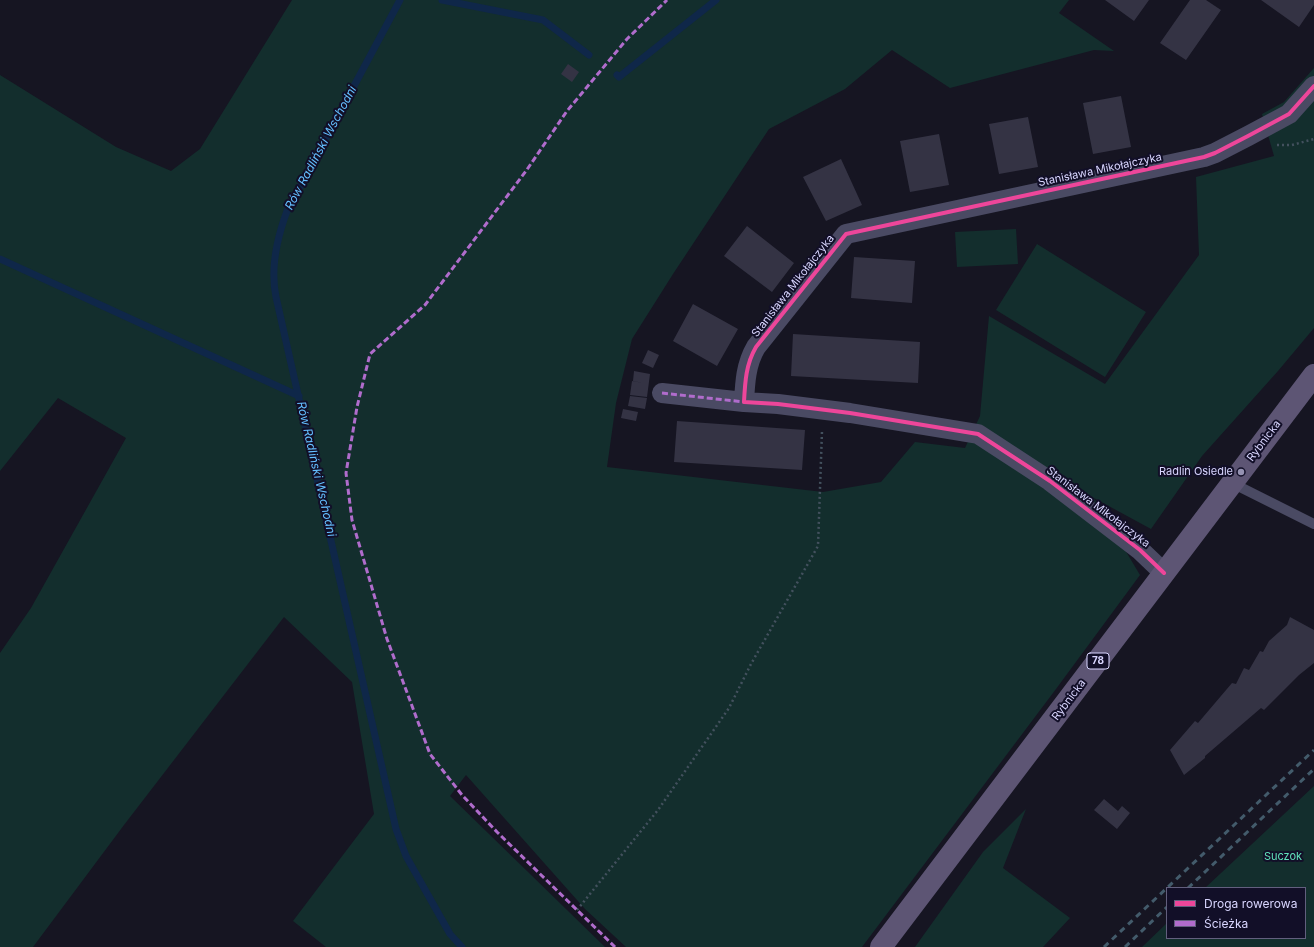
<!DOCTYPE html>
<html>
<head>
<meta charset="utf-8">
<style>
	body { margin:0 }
	#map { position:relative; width:1314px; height:947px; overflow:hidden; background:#161522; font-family:Inter,sans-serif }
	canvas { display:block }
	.legend { position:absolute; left:1166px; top:887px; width:140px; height:52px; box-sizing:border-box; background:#120f28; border:1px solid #625f7e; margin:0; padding:5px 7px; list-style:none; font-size:12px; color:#d9d6ff }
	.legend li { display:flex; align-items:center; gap:8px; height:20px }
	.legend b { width:20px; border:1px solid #625f7e }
</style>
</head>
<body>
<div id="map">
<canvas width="1314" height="947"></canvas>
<ul class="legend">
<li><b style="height:5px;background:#ed469a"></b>Droga rowerowa</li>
<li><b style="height:5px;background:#b06ccc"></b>Ścieżka</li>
</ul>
</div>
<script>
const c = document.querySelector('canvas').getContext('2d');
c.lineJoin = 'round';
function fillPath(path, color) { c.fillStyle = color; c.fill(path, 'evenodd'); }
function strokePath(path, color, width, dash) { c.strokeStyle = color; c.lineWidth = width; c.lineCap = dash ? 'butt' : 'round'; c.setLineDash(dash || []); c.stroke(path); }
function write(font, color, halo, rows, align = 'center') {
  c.font = font + ' Inter,sans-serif'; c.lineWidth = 4; c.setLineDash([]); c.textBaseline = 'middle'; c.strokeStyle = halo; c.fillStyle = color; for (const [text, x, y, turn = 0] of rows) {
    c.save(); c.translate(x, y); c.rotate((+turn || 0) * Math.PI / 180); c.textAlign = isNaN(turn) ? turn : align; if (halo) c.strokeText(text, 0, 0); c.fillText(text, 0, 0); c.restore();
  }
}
fillPath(new Path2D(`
	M 292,0 L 1069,0 L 1059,13 L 1114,51 L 1094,50 L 950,88 L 892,50 L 845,89 L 769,129 L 673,274 L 632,339 L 616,403 L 607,467 L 823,492 L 881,482 L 915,442 L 965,448 L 980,416 L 989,316 L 1105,384 L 1199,255 L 1196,177 L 1274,156 L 1262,114 L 1284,102 L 1314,68 L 1314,328 L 1278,371 L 1202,456 L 1151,529 L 1094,498 L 1140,575 L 1056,689 L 862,947 L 626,947 L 585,909 L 466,775 L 450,796 L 605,947 L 326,947 L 293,921 L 374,814 L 352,682 L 284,617 L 124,825 L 33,947 L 0,947 L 0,653 L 31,608 L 126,438 L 58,398 L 0,471 L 0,75 L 116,147 L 171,171 L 200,149 Z
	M 1016,229 L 1018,264 L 957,267 L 955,232 Z
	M 1037,244 L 1146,312 L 1105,377 L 996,310 Z
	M 1314,786 L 1314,947 L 1142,947 L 1167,923 L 1167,938 L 1305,938 L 1305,888 L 1205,888 Z
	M 1026,809 L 1003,868 L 1070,918 L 1043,947 L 915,947 L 983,852 Z`), '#132e2d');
strokePath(new Path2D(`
	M 400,0 L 287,211 C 277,238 270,268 276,297 L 396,829 L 406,856 L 450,934 L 462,947
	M 442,0 L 543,20 L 589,55
	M 617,75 L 619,77 L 716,0
	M 0,259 L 299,396`), '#0f2749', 7);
fillPath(new Path2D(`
	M 1105,0 L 1149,0 L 1134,21 Z
	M 1190,0 L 1206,0 L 1221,10 L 1186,60 L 1160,43 Z
	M 1261,0 L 1314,0 L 1314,5 L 1299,27 Z
	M 568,64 L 579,72 L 572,82 L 561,74 Z
	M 1121,96 L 1131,147 L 1093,154 L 1083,103 Z
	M 1028,117 L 1038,167 L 999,174 L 989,124 Z
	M 939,134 L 949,185 L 910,192 L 900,141 Z
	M 841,159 L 862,205 L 826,221 L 803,177 Z
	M 747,226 L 794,263 L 772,292 L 724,256 Z
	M 854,257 L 915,261 L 912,303 L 851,298 Z
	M 693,304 L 738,329 L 717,366 L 673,341 Z
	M 793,334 L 920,342 L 918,383 L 791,376 Z
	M 648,350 L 659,355 L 653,368 L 642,363 Z
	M 634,371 L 650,374 L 647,397 L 630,395 L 632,381 L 643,383 L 633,381 Z
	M 630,396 L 647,398 L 645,409 L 628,406 Z
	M 623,409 L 638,412 L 636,421 L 621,418 Z
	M 677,421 L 805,430 L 802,470 L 674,462 Z
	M 1290,617 L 1314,630 L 1314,663 L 1299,675 L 1264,710 L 1261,708 L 1205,756 L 1205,758 L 1184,775 L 1170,750 L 1195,721 L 1198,723 L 1232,683 L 1236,684 L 1244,668 L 1249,670 L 1260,651 L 1263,652 L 1269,641 L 1287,625 Z
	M 1104,799 L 1118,811 L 1122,806 L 1130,813 L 1117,829 L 1094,810 Z`), '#343344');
strokePath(new Path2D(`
	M 1277,145 L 1292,145 L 1314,139
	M 577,910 L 658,810 L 729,708 L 751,664 L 818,546 L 822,431`), '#43515e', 2.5, [2, 3]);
strokePath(new Path2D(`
	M 1232,483 L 1314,524`), '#4a4a63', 10);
strokePath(new Path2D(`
	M 662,393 L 744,402
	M 1164,573 L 1140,550 L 1050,481 L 978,434 L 850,413 L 778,404 L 744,402 C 745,382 746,364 756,347 L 846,234 L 1204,157 L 1215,153 L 1248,136 L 1289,114 L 1314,86`), '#4a4a63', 20);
strokePath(new Path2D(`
	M 881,947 L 1314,375`), '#5d5574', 22);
strokePath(new Path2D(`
	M 1188,888 L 1314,769
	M 1104,947 L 1314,750
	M 1125,947 L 1167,907`), '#435b6b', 3, [6, 5]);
strokePath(new Path2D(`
	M 662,393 L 744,402
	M 615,947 L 497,832 L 462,795 L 430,754 L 387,639 L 352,520 L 346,473 L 357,407 L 370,354 L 425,305 L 526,171 L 567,111 L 627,39 L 667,0`), '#b06ccc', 3, [6, 3]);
strokePath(new Path2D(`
	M 1164,573 L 1140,550 L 1050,481 L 978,434 L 850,413 L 778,404 L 744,402 C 745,382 746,364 756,347 L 846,234 L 1204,157 L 1215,153 L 1248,136 L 1289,114 L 1314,86`), '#ed469a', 4);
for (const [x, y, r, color] of [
	[1241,472,4,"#9592b2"]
]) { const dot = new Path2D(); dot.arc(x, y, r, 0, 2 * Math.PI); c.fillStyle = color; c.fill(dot); strokePath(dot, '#120f28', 1.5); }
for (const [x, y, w] of [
	[1098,661,22]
]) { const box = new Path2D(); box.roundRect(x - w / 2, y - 8, w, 16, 3); c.fillStyle = '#120f28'; c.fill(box); strokePath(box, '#d9d6ff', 1); }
write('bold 10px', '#d9d6ff', null, [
	["78",1098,661]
]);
write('11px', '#d9d6ff', '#120f28', [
	["Stanisława Mikołajczyka",1100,170,-12],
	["Stanisława Mikołajczyka",793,286,-52],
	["Rybnicka",1264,441,-53],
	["Stanisława Mikołajczyka",1098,507,37],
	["Rybnicka",1069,700,-53]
]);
write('11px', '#d9d6ff', '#120f28', [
	["Radlin Osiedle",1233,472]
], 'right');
write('11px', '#60e1ba', '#120f28', [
	["Suczok",1283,857]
]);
write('italic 12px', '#64bfff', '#120f28', [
	["Rów Radliński Wschodni",321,148,-62],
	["Rów Radliński Wschodni",316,469,77]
]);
</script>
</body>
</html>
